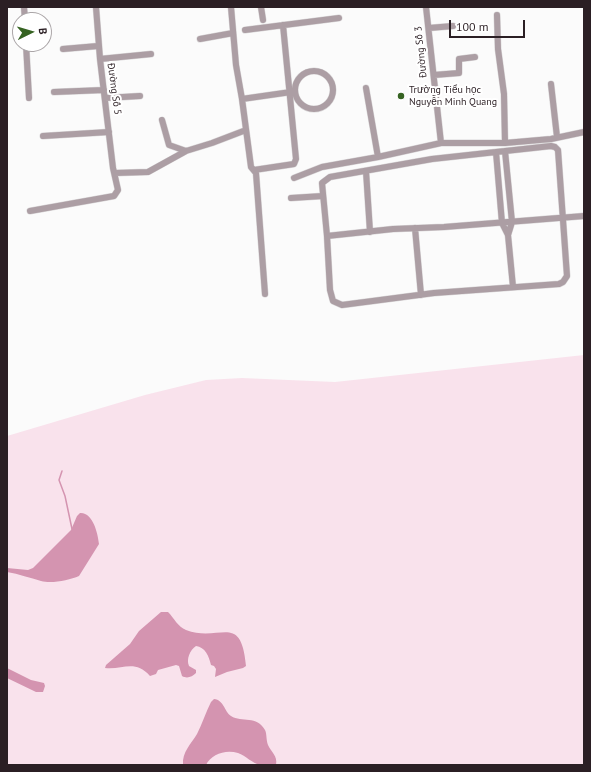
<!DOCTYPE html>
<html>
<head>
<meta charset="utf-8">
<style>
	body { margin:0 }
	#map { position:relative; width:591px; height:772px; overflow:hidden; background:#fbfbfb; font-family:"PT Sans",sans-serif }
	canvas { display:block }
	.frame { position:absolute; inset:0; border:8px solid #2b1f24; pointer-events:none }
	.north { position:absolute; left:12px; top:12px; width:40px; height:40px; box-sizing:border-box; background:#fff; border:1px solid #aaa5a7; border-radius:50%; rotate:85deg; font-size:11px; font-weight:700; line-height:16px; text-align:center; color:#2b1f24 }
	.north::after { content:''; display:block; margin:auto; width:14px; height:18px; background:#366322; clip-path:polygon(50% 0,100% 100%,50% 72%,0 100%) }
	.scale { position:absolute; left:449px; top:20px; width:76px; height:18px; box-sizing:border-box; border:2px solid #2b1f24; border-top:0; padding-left:5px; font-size:12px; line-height:14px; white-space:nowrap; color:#2b1f24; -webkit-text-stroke:3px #fff; paint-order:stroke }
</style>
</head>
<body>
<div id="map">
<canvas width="591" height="772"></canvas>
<div class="frame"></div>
<div class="north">B</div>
<div class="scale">100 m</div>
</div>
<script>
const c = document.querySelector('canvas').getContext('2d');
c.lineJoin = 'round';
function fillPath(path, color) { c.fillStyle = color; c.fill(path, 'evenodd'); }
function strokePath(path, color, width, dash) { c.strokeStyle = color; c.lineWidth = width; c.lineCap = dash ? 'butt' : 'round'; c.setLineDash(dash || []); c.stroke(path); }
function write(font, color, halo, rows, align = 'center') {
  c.font = font + ' "PT Sans",sans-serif'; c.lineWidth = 4; c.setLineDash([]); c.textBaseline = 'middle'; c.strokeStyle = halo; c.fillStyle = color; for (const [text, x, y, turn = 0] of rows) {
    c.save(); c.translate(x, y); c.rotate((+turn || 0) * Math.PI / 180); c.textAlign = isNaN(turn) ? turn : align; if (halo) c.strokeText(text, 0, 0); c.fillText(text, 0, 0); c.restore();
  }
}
fillPath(new Path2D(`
	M 584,355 L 584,765 L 7,765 L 7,436 L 145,395 L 206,380 L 242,378 L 335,382 Z`), '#f9e2ec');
fillPath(new Path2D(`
	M 80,513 C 93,512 98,534 99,544 L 79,576 C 69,580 52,584 41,581 C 30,578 19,574 7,572 L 7,568 L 28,570 L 33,568 L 71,530 L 77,516 Z
	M 161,612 L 168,612 C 174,618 178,627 186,630 C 220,643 241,611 246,666 L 243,668 L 227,672 L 215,677 L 216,669 L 214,666 L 211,665 C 209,656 205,647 196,646 C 190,650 186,659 189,666 L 196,670 L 196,673 C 192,677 187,679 182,676 L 179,666 L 176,665 L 158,670 L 156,674 L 150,676 C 135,659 123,670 105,668 L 106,665 L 130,644 L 139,631 Z
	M 7,668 L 31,680 L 44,683 L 45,686 L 43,692 L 36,692 L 7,678 Z
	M 214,699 C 224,700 224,711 231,716 C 242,723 257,715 265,730 C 267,734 266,740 268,745 C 271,752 278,756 276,765 C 271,765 265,766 260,765 C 252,763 246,756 238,753 C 226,749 211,754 206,765 L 183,765 C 182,752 191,744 197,734 C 202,724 206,712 211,702 Z`), '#d494b0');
strokePath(new Path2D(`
	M 62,471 L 59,480 L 65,496 L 72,529`), '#d494b0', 1.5);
const minor = new Path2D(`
	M 24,7 L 25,20
	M 231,7 L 236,65 L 242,99 L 251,167 L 256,173 L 265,294
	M 261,7 L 263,20
	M 426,7 L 441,143
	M 497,15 L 498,49 L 504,94 L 505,143
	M 429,28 L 453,26
	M 245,30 L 339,18
	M 200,39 L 233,33
	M 26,44 L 29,98
	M 63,49 L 98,46
	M 100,59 L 151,54
	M295 90a19 19 0 1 1 38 0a19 19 0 1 1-38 0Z
	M 434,75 L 459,73 L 459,59 L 475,57
	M 551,84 L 557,137
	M 366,88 L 378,157
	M 54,92 L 104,90
	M 105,98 L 140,96
	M 242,99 L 291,92
	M 162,120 L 169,145 L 186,151 L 212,143 L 246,130
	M 43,136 L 109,132
	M 505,151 L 512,222 L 508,235
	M 496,152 L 502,223 L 508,235 L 513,287
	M 254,170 L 294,164 L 296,159 L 283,25
	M 366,171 L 370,232
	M 115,173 L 148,172 L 186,151
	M 294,178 L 322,167 L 378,157 L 441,143 L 505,143 L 551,139 L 584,132
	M 291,198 L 323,196
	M 30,211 L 114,196 L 118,190 L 113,168 L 100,59 L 96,7
	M 415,228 L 421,295
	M 327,236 L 330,290 L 333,301 L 342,305 L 434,293 L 559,284 L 563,282 L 567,276 L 558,150 L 555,147 L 551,146 L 432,159 L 330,177 L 322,183 L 327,236 L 393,229 L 444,227 L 584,216`);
strokePath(minor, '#dad8d9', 7);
strokePath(minor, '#ac9ea4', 6);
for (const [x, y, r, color] of [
	[401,96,4,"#366322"]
]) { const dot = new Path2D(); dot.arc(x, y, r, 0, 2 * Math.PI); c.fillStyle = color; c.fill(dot); strokePath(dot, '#fff', 1.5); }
write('10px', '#2b1f24', '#fff', [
	["Đường Số 3",421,52,-96],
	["Đường Số 5",114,89,82]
]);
write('10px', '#2b1f24', '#fff', [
	["Trường Tiểu học",409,90],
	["Nguyễn Minh Quang",409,102]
], 'left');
</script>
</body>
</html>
